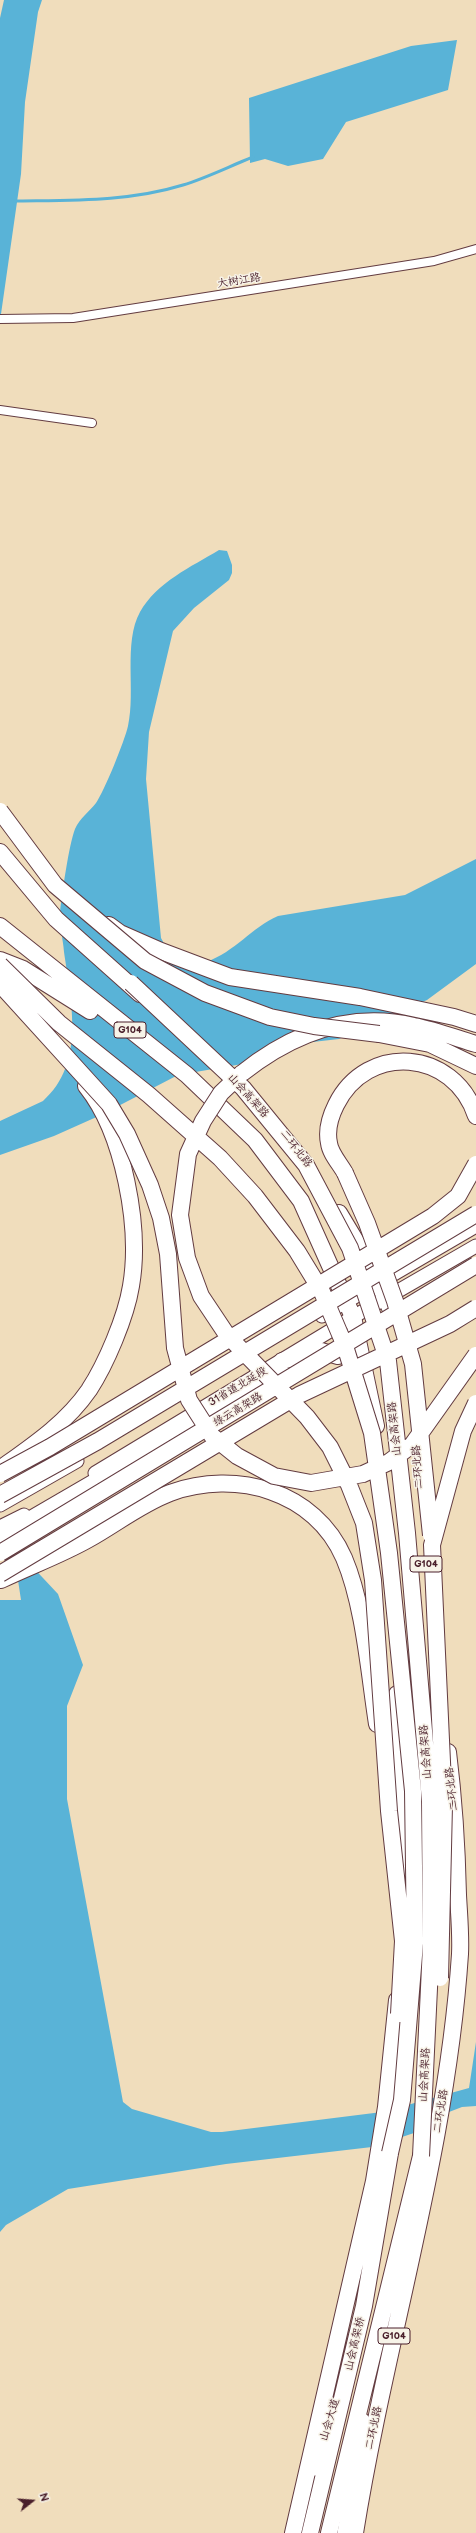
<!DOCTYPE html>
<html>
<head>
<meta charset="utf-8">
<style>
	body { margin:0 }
	#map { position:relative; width:476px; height:2533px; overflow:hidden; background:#f0ddbc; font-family:"Balsamiq Sans",sans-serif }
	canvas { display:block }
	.north { position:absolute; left:12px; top:2481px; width:40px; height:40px; -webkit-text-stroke:3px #f7f3e8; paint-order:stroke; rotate:73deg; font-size:11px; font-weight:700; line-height:16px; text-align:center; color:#4a1f2b }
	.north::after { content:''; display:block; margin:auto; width:14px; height:18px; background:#4a1f2b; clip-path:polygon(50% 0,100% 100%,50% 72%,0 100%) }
</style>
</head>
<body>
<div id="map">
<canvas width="476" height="2533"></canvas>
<div class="north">N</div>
</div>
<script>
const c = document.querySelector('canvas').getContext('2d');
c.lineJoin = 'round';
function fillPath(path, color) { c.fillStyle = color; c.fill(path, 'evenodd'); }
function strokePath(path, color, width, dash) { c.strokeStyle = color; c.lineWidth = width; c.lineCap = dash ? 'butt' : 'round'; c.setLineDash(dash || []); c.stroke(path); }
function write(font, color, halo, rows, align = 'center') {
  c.font = font + ' "Balsamiq Sans","LXGW WenKai TC",sans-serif'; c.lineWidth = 3; c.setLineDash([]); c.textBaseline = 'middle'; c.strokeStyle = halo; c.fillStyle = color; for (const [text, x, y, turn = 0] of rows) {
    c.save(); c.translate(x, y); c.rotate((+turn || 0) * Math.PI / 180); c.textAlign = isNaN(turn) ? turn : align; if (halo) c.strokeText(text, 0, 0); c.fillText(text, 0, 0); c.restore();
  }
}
fillPath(new Path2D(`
	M 4,0 L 42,0 L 38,12 L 25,102 L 21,174 L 0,321 L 0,18 Z
	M 457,40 L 448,90 L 346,122 L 323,159 L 288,166 L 265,159 L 250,163 L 249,98 L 411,46 Z
	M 219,550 L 227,551 L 232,565 L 232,573 L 229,580 L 194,608 L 173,631 L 149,732 L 146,779 L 161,938 L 166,947 L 206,962 C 235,952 252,927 278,916 L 405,895 L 476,859 L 476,964 L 427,1000 L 339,1039 L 295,1044 L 254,1062 L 178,1075 L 101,1115 L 54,1136 L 0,1155 L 0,1121 L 43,1101 C 86,1063 71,1001 64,952 C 63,939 59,924 60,912 C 62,894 69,844 75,829 C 80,818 89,812 96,803 C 104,792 125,740 128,726 C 136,691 123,643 140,612 C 157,582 191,567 219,550 Z
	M 28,1562 L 58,1594 L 83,1665 L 67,1706 L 67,1799 L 123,2102 L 132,2109 L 211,2132 L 222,2132 L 382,2112 L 469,2088 L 476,2042 L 476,2106 L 462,2107 L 449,2112 L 438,2125 L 372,2147 L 226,2164 L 68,2189 L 6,2225 L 0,2232 L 0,1600 L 21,1600 L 16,1567 Z`), '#59b3d7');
strokePath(new Path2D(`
	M 13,201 C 70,200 128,202 183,185 C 206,178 230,166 253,157`), '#59b3d7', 3);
const street = new Path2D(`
	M 0,319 L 73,318 L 434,261 L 476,249
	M 0,410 L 92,423`);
const primary = new Path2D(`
	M 322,1316 L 476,1226
	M 95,1473 L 353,1317 L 476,1246
	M 0,1505 L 77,1461
	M 0,1527 L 24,1515
	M 315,2469 L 330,2417
	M 344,2533 L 363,2420`);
const highway = new Path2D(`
	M 0,852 L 56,919 L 140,994
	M 109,925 L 120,933 L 161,951 L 230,977 L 360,997 L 454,1017 L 476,1024
	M 0,926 L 187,1075 L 255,1140 L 301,1201 L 353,1317 L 376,1426
	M 0,960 L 23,969 L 90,1011
	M 379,1034 L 430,1044 L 476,1066
	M 241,1074 C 291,1034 349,1011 414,1026 C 435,1030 456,1038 476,1044
	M 345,1173 C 340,1164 330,1153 329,1143 C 326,1129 330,1117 336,1105 C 367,1042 454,1049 476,1116
	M 339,1213 L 369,1263 L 391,1310
	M 282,1361 L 321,1351 L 338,1356
	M 4,1466 C 35,1444 67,1422 89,1390 C 106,1364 126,1317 131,1286 C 141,1228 124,1133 86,1086
	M 0,1537 L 282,1373
	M 1,1580 C 30,1566 61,1555 89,1539 C 116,1524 141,1504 170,1493 C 236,1469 315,1491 344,1558 C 364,1605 369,1673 377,1724
	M 397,1694 L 402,1873
	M 293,2533 L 374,2181 L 386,2107 L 397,2000
	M 310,2533 L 364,2306 L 390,2153
	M 329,2533 L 421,2156
	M 355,2533 C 386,2339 447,2151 460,1954 C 461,1935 459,1914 458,1895 C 457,1847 454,1800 448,1752`);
strokePath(street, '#633c41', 10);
strokePath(primary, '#633c41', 15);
strokePath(highway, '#633c41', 18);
strokePath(street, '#fff', 8);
strokePath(primary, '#fff', 13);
strokePath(highway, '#fff', 16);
const highwayBridge = new Path2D(`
	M 0,811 L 55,885 L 145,961 L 205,993 L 270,1017 L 314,1026 L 379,1034
	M 0,965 L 59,1023 L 149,1095 L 220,1158 L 255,1196 L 297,1251 L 322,1292 L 345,1346 L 372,1433 L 389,1553 L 413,1791 L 415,1943 L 402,2100 L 390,2153
	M 131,983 L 243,1088 L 306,1165 L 350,1248 L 388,1361 L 407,1533 L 430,1801 L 431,1946 L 421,2156
	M 0,984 L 109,1104 L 127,1134 L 150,1185 L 161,1218 L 168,1254 L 175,1348 L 189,1400 L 212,1436 L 237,1456 L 274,1476 L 311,1483 L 363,1474 L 389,1462 L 412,1445 L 476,1355
	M 241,1074 L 221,1093 L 203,1121 L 188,1154 L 180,1215 L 187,1258 L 201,1296 L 227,1335 L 307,1417 L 330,1447 L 349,1485 L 364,1523 L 373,1580 L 389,1811 L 403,1941 L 399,2014
	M 345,1173 L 367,1223 L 395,1301 L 413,1364 L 431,1535
	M 0,1474 L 50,1447 L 433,1216 L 458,1196 L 476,1164
	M 0,1495 L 98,1441 L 476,1214
	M 0,1553 L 476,1265
	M 0,1574 L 299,1395 L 450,1324 L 476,1308
	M 440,1978 L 444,1805 L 432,1545 L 463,1431 L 476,1403`);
strokePath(highwayBridge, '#633c41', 18, []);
strokePath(highwayBridge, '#fff', 16);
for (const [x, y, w] of [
	[130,1030,32],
	[426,1564,32],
	[394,2336,32]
]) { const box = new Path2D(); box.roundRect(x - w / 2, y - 8, w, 16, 3); c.fillStyle = '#f7f3e8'; c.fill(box); strokePath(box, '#4a1f2b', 1); }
write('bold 10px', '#4a1f2b', null, [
	["G104",130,1030],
	["G104",426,1564],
	["G104",394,2336]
]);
write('11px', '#4a1f2b', '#f7f3e8', [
	["大树江路",239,281,-9],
	["山会高架路",248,1096,48],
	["二环北路",296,1149,52],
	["31省道北延段",238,1387,-31],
	["绿云高架路",238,1410,-31],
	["山会高架路",395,1429,-96],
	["二环北路",418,1467,-94],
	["山会高架路",426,1752,-94],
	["二环北路",452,1789,-97],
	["山会高架路",425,2075,-87],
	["二环北路",441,2111,-81],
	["山会高架桥",355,2344,-77],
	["山会大道",330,2420,-73],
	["二环北路",374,2428,-78]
]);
</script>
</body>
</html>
